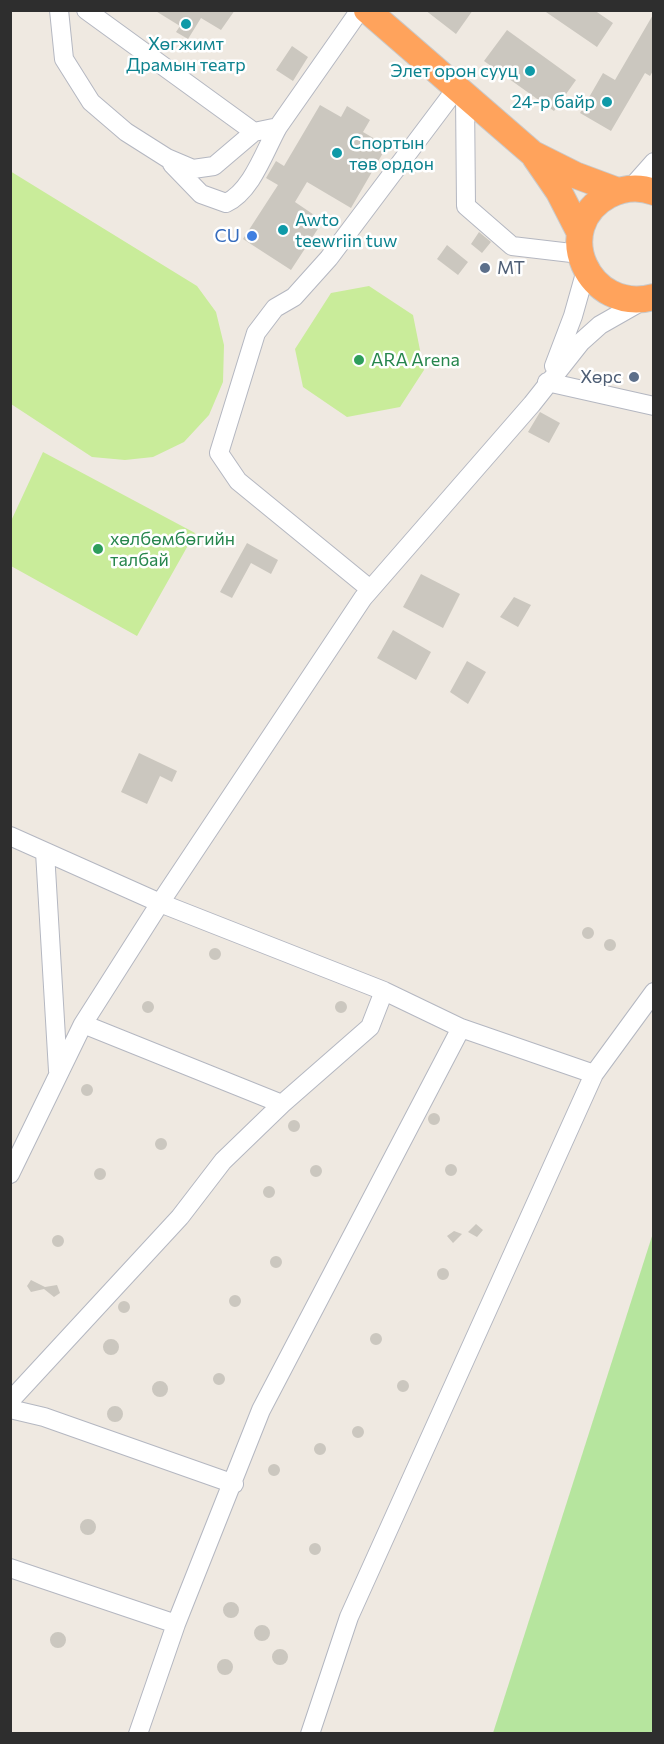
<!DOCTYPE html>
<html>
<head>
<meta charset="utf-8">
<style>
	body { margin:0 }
	#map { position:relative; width:664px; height:1744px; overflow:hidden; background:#efe9e1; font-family:Commissioner,sans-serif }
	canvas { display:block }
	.frame { position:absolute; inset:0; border:12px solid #2e2e2e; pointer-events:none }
</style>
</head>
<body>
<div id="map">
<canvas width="664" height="1744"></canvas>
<div class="frame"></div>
</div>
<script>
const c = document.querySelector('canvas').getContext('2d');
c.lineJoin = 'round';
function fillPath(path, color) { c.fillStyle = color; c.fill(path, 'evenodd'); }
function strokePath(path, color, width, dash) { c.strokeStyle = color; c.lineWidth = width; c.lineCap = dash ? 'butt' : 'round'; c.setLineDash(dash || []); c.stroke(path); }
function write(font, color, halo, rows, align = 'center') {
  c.font = font + ' Commissioner,sans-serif'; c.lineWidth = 5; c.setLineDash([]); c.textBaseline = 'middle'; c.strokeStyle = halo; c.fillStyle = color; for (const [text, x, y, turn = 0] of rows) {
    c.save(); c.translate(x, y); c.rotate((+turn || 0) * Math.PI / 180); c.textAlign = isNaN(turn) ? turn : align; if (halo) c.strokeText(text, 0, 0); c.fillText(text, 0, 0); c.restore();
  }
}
fillPath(new Path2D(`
	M 653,1233 L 653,1733 L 493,1733 Z`), '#b6e59e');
fillPath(new Path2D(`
	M 10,171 L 197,286 L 216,312 L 224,345 L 223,382 L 209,415 L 184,442 L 153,457 L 125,460 L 92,457 L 11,404 Z
	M 369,286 L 413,315 L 424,370 L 400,407 L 347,417 L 303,387 L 295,349 L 331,293 Z
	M 43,452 L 195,533 L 137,636 L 11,566 L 11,521 Z`), '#c9ec9a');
fillPath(new Path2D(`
	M 154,10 L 235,10 L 221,30 L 201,18 L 188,39 L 176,32 L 180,26 Z
	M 425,10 L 473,10 L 456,34 Z
	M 543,10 L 594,10 L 613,23 L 597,47 Z
	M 654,13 L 654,69 L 650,76 L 645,73 L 611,131 L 580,113 L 603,73 L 615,80 Z
	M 507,30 L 576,80 L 554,111 L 484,61 Z
	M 292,46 L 308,57 L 293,81 L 276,70 Z
	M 320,105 L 341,117 L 347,106 L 370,120 L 363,132 L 387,146 L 351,208 L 307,182 L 295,202 L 323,221 L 291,270 L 243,239 L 278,185 L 266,178 L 276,161 L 284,166 Z
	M 479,232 L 491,242 L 482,253 L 471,244 Z
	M 447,245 L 468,262 L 458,275 L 437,259 Z
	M 540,412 L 560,423 L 549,443 L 528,432 Z
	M 247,543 L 278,560 L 271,574 L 251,563 L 232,598 L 220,592 Z
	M 421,574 L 460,594 L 443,628 L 403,607 Z
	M 514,597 L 531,605 L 518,627 L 500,617 Z
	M 393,630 L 431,652 L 416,680 L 377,658 Z
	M 467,661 L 486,672 L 468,704 L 450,692 Z
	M 139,753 L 177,771 L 172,782 L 160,776 L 147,804 L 121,792 Z
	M582 933a6 6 0 1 1 12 0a6 6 0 1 1-12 0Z
	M604 945a6 6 0 1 1 12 0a6 6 0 1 1-12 0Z
	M209 954a6 6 0 1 1 12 0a6 6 0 1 1-12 0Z
	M335 1007a6 6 0 1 1 12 0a6 6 0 1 1-12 0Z
	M142 1007a6 6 0 1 1 12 0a6 6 0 1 1-12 0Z
	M81 1090a6 6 0 1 1 12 0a6 6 0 1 1-12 0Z
	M428 1119a6 6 0 1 1 12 0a6 6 0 1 1-12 0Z
	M288 1126a6 6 0 1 1 12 0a6 6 0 1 1-12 0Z
	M155 1144a6 6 0 1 1 12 0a6 6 0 1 1-12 0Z
	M445 1170a6 6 0 1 1 12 0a6 6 0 1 1-12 0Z
	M310 1171a6 6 0 1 1 12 0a6 6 0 1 1-12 0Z
	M94 1174a6 6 0 1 1 12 0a6 6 0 1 1-12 0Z
	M263 1192a6 6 0 1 1 12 0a6 6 0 1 1-12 0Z
	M 476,1224 L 483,1230 L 477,1237 L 468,1232 Z
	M 454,1231 L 462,1234 L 453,1243 L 447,1236 Z
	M52 1241a6 6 0 1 1 12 0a6 6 0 1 1-12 0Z
	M270 1262a6 6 0 1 1 12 0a6 6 0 1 1-12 0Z
	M437 1274a6 6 0 1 1 12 0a6 6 0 1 1-12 0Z
	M 31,1280 L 45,1287 L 57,1285 L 60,1293 L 54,1297 L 44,1289 L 31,1292 L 27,1286 Z
	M229 1301a6 6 0 1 1 12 0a6 6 0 1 1-12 0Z
	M118 1307a6 6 0 1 1 12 0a6 6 0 1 1-12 0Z
	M370 1339a6 6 0 1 1 12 0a6 6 0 1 1-12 0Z
	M103 1347a8 8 0 1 1 16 0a8 8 0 1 1-16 0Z
	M213 1379a6 6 0 1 1 12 0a6 6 0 1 1-12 0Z
	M397 1386a6 6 0 1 1 12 0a6 6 0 1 1-12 0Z
	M152 1389a8 8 0 1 1 16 0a8 8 0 1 1-16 0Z
	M107 1414a8 8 0 1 1 16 0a8 8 0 1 1-16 0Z
	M352 1432a6 6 0 1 1 12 0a6 6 0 1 1-12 0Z
	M314 1449a6 6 0 1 1 12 0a6 6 0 1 1-12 0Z
	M268 1470a6 6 0 1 1 12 0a6 6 0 1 1-12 0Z
	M80 1527a8 8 0 1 1 16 0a8 8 0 1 1-16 0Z
	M309 1549a6 6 0 1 1 12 0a6 6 0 1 1-12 0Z
	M223 1610a8 8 0 1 1 16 0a8 8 0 1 1-16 0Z
	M254 1633a8 8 0 1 1 16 0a8 8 0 1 1-16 0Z
	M50 1640a8 8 0 1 1 16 0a8 8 0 1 1-16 0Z
	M272 1657a8 8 0 1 1 16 0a8 8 0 1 1-16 0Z
	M217 1667a8 8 0 1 1 16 0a8 8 0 1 1-16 0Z`), '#cbc7bf');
const minor = new Path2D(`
	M 59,10 L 64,59 L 91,102 L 126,132 L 167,158 L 193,169 L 214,166 L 254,132 L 278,127 L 360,10
	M 86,10 L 254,132
	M 465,96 L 466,206 L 512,246 L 580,254
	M 172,164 L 201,194 L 226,203 C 252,191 265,150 278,127
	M 631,188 L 654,162
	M 554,366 L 573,316 L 586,270
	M 547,382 L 654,406
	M 370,589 L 238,481 L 219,453 L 256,333 L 275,308 L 294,297 L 329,258 L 456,89
	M 10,836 L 160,903 L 384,991 L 461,1028 L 594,1074
	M 45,852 L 58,1071
	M 83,1024 L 282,1104
	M 10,1174 L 83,1024 L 160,903 L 363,598 L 532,404 L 581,342 L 600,325 L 644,300
	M 10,1401 L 180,1217 L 223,1161 L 282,1104 L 370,1027 L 384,991
	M 10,1409 L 44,1417 L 234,1484
	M 10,1568 L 176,1624
	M 138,1734 L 176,1624 L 261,1410 L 461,1028
	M 310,1734 L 349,1617 L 594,1074 L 654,992`);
const highway = new Path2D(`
	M 367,10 L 533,154 L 575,175 L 618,191
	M 535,157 L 559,192 L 580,233
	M 654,192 C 638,186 623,188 609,195 C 549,227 588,315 654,297`);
strokePath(minor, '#b4b7c1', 20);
strokePath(highway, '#c9c9c9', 28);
strokePath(minor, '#fff', 18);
strokePath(highway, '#ffa35c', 26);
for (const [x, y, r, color] of [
	[186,24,6,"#0f9aa8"],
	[530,71,6,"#0f9aa8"],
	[607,102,6,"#0f9aa8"],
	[337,153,6,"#0f9aa8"],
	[283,230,6,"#0f9aa8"],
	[252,236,6,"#3f7fe0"],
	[485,268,6,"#5c6f8a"],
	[359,360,6,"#2e9e5b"],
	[634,377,6,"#5c6f8a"],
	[98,549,6,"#2e9e5b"]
]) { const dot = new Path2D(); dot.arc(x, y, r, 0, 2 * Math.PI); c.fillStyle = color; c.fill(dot); strokePath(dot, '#fff', 2); }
write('18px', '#0d838f', '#fff', [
	["Хөгжимт",186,44,"center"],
	["Драмын театр",186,65,"center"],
	["Элет орон сууц",518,71],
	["24-р байр",595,102],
	["Спортын",349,143,"left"],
	["төв ордон",349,164,"left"],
	["Awto",295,220,"left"],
	["teewriin tuw",295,241,"left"]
], 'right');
write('18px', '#366cbe', '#fff', [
	["CU",240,236]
], 'right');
write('18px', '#4e5e75', '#fff', [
	["MT",497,268],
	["Хөрс",622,377,"right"]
], 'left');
write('18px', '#27864d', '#fff', [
	["ARA Arena",371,360],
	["хөлбөмбөгийн",110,539],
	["талбай",110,560]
], 'left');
</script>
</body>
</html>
